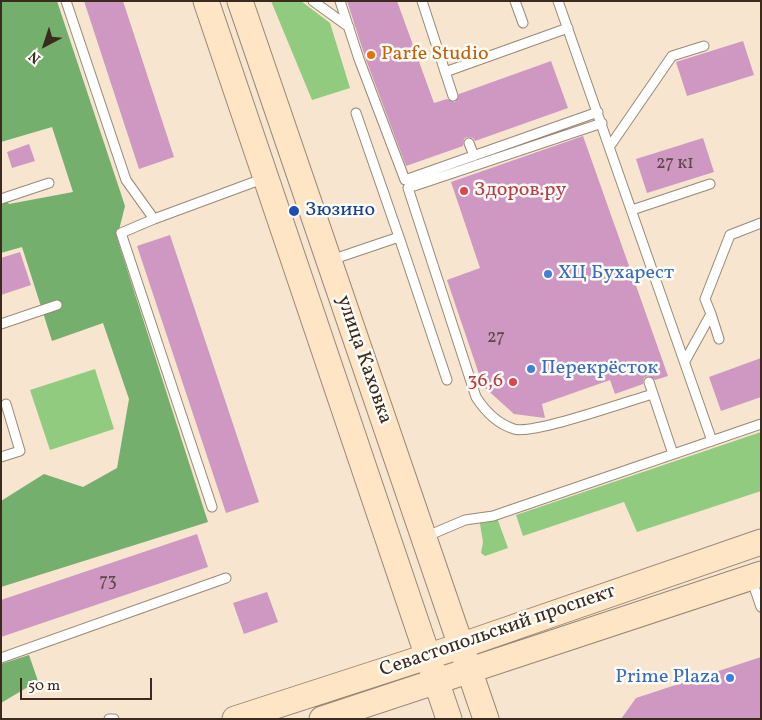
<!DOCTYPE html>
<html>
<head>
<meta charset="utf-8">
<style>
	body { margin:0 }
	#map { position:relative; width:762px; height:720px; overflow:hidden; background:#f7e5cf; font-family:Vollkorn,serif }
	canvas { display:block }
	.frame { position:absolute; inset:0; border:2px solid #3b2a1e; pointer-events:none }
	.north { position:absolute; left:20px; top:20px; width:50px; height:50px; -webkit-text-stroke:4px #fdfcf7; paint-order:stroke; rotate:220deg; font-size:14px; font-weight:700; line-height:20px; text-align:center; color:#3b2a1e }
	.north::after { content:''; display:block; margin:auto; width:18px; height:22px; background:#3b2a1e; clip-path:polygon(50% 0,100% 100%,50% 72%,0 100%) }
	.scale { position:absolute; left:20px; top:678px; width:132px; height:22px; box-sizing:border-box; border:2px solid #3b2a1e; border-top:0; padding-left:6px; font-size:15px; line-height:18px; white-space:nowrap; color:#3b2a1e; -webkit-text-stroke:4px #fdfcf7; paint-order:stroke }
</style>
</head>
<body>
<div id="map">
<canvas width="762" height="720"></canvas>
<div class="frame"></div>
<div class="north">N</div>
<div class="scale">50 m</div>
</div>
<script>
const c = document.querySelector('canvas').getContext('2d');
c.lineJoin = 'round';
function fillPath(path, color) { c.fillStyle = color; c.fill(path, 'evenodd'); }
function strokePath(path, color, width, dash) { c.strokeStyle = color; c.lineWidth = width; c.lineCap = dash ? 'butt' : 'round'; c.setLineDash(dash || []); c.stroke(path); }
function write(font, color, halo, rows, align = 'center') {
  c.font = font + ' Vollkorn,serif'; c.lineWidth = 5; c.setLineDash([]); c.textBaseline = 'middle'; c.strokeStyle = halo; c.fillStyle = color; for (const [text, x, y, turn = 0] of rows) {
    c.save(); c.translate(x, y); c.rotate((+turn || 0) * Math.PI / 180); c.textAlign = isNaN(turn) ? turn : align; if (halo) c.strokeText(text, 0, 0); c.fillText(text, 0, 0); c.restore();
  }
}
fillPath(new Path2D(`
	M 271,1 L 301,1 L 330,23 L 350,88 L 312,100 Z
	M 95,369 L 114,429 L 50,450 L 30,390 Z
	M 761,432 L 761,491 L 637,532 L 624,502 L 523,536 L 516,515 Z
	M 496,515 L 508,548 L 485,556 L 481,553 L 483,542 L 479,518 Z`), '#90cb7f');
fillPath(new Path2D(`
	M 1,1 L 57,1 L 125,206 L 117,238 L 208,522 L 1,587 L 1,501 L 44,474 L 83,487 L 117,468 L 129,399 L 103,323 L 52,341 L 22,247 L 1,253 L 1,191 L 9,204 L 73,192 L 52,127 L 1,142 Z
	M 29,655 L 38,681 L 1,703 L 1,664 Z`), '#74af6e');
fillPath(new Path2D(`
	M 84,1 L 123,1 L 174,157 L 139,169 Z
	M 347,1 L 397,1 L 434,103 L 447,99 L 455,102 L 459,94 L 551,61 L 568,108 L 475,141 L 473,138 L 467,137 L 464,139 L 463,146 L 406,166 L 365,57 Z
	M 743,41 L 754,75 L 687,96 L 676,62 Z
	M 583,136 L 668,376 L 655,380 L 648,376 L 644,378 L 643,384 L 615,394 L 610,380 L 542,404 L 545,418 L 514,414 L 483,386 L 447,280 L 480,268 L 451,182 Z
	M 703,138 L 714,172 L 647,193 L 636,159 Z
	M 29,144 L 35,161 L 12,168 L 7,152 Z
	M 170,235 L 259,502 L 226,513 L 137,246 Z
	M 20,252 L 31,285 L 1,295 L 1,258 Z
	M 761,358 L 761,397 L 721,411 L 709,377 Z
	M 197,534 L 208,567 L 1,637 L 1,600 Z
	M 267,592 L 278,622 L 244,634 L 233,603 Z
	M 761,657 L 761,719 L 621,719 L 636,698 Z`), '#ce98c3');
const service = new Path2D(`
	M 66,1 L 126,180 L 154,219 L 121,233 L 212,507
	M 313,1 L 349,27
	M 340,1 L 359,59 L 405,180 L 598,112
	M 422,1 L 453,96
	M 515,1 L 523,23
	M 558,1 L 712,441
	M 445,72 L 568,28
	M 356,113 L 399,237
	M 602,123 L 408,188 L 476,397 C 485,411 498,424 514,429 C 533,435 628,401 653,394 L 673,454
	M 469,143 L 474,156
	M 610,146 L 672,56 L 704,46
	M 1,199 L 49,183
	M 632,210 L 710,184
	M 154,219 L 265,178
	M 331,260 L 399,237 L 447,380
	M 711,314 L 719,339
	M 1,324 L 57,305
	M 685,361 L 711,314 L 705,299 L 730,235 L 761,223
	M 649,382 L 653,394
	M 1,457 L 20,451 L 6,404
	M 425,537 L 465,520 L 493,516 L 761,424
	M 751,578 L 761,607
	M 1,658 L 226,578
	M 109,719 L 114,719`);
const secondary = new Path2D(`
	M 206,1 L 449,719
	M 240,1 L 486,719
	M 235,719 L 460,646 L 761,542
	M 322,719 L 761,574`);
strokePath(service, '#998876', 11);
strokePath(secondary, '#998876', 27);
strokePath(service, '#fff', 9);
strokePath(secondary, '#fde5c5', 25);
for (const [x, y, r, color] of [
	[371,55,5,"#e8710a"],
	[464,191,5,"#e0444e"],
	[294,211,6,"#1a4fb4"],
	[548,274,5,"#3f7fe0"],
	[531,369,5,"#3f7fe0"],
	[513,382,5,"#e0444e"],
	[730,678,5,"#3f7fe0"]
]) { const dot = new Path2D(); dot.arc(x, y, r, 0, 2 * Math.PI); c.fillStyle = color; c.fill(dot); strokePath(dot, '#fdfcf7', 2); }
write('18px', '#604647', null, [
	["27 к1",675,165],
	["27",496,339],
	["73",108,583]
]);
write('20px', '#c56008', '#fdfcf7', [
	["Parfe Studio",381,55]
], 'left');
write('20px', '#be3a42', '#fdfcf7', [
	["Здоров.ру",474,191],
	["36,6",503,382,"right"]
], 'left');
write('20px', '#164399', '#fdfcf7', [
	["Зюзино",305,211]
], 'left');
write('20px', '#366cbe', '#fdfcf7', [
	["ХЦ Бухарест",558,274],
	["Перекрёсток",541,369],
	["Prime Plaza",720,678,"right"]
], 'left');
write('20px', '#3b2a1e', '#fdfcf7', [
	["улица Каховка",363,360,71],
	["Севастопольский проспект",498,632,-19]
]);
</script>
</body>
</html>
